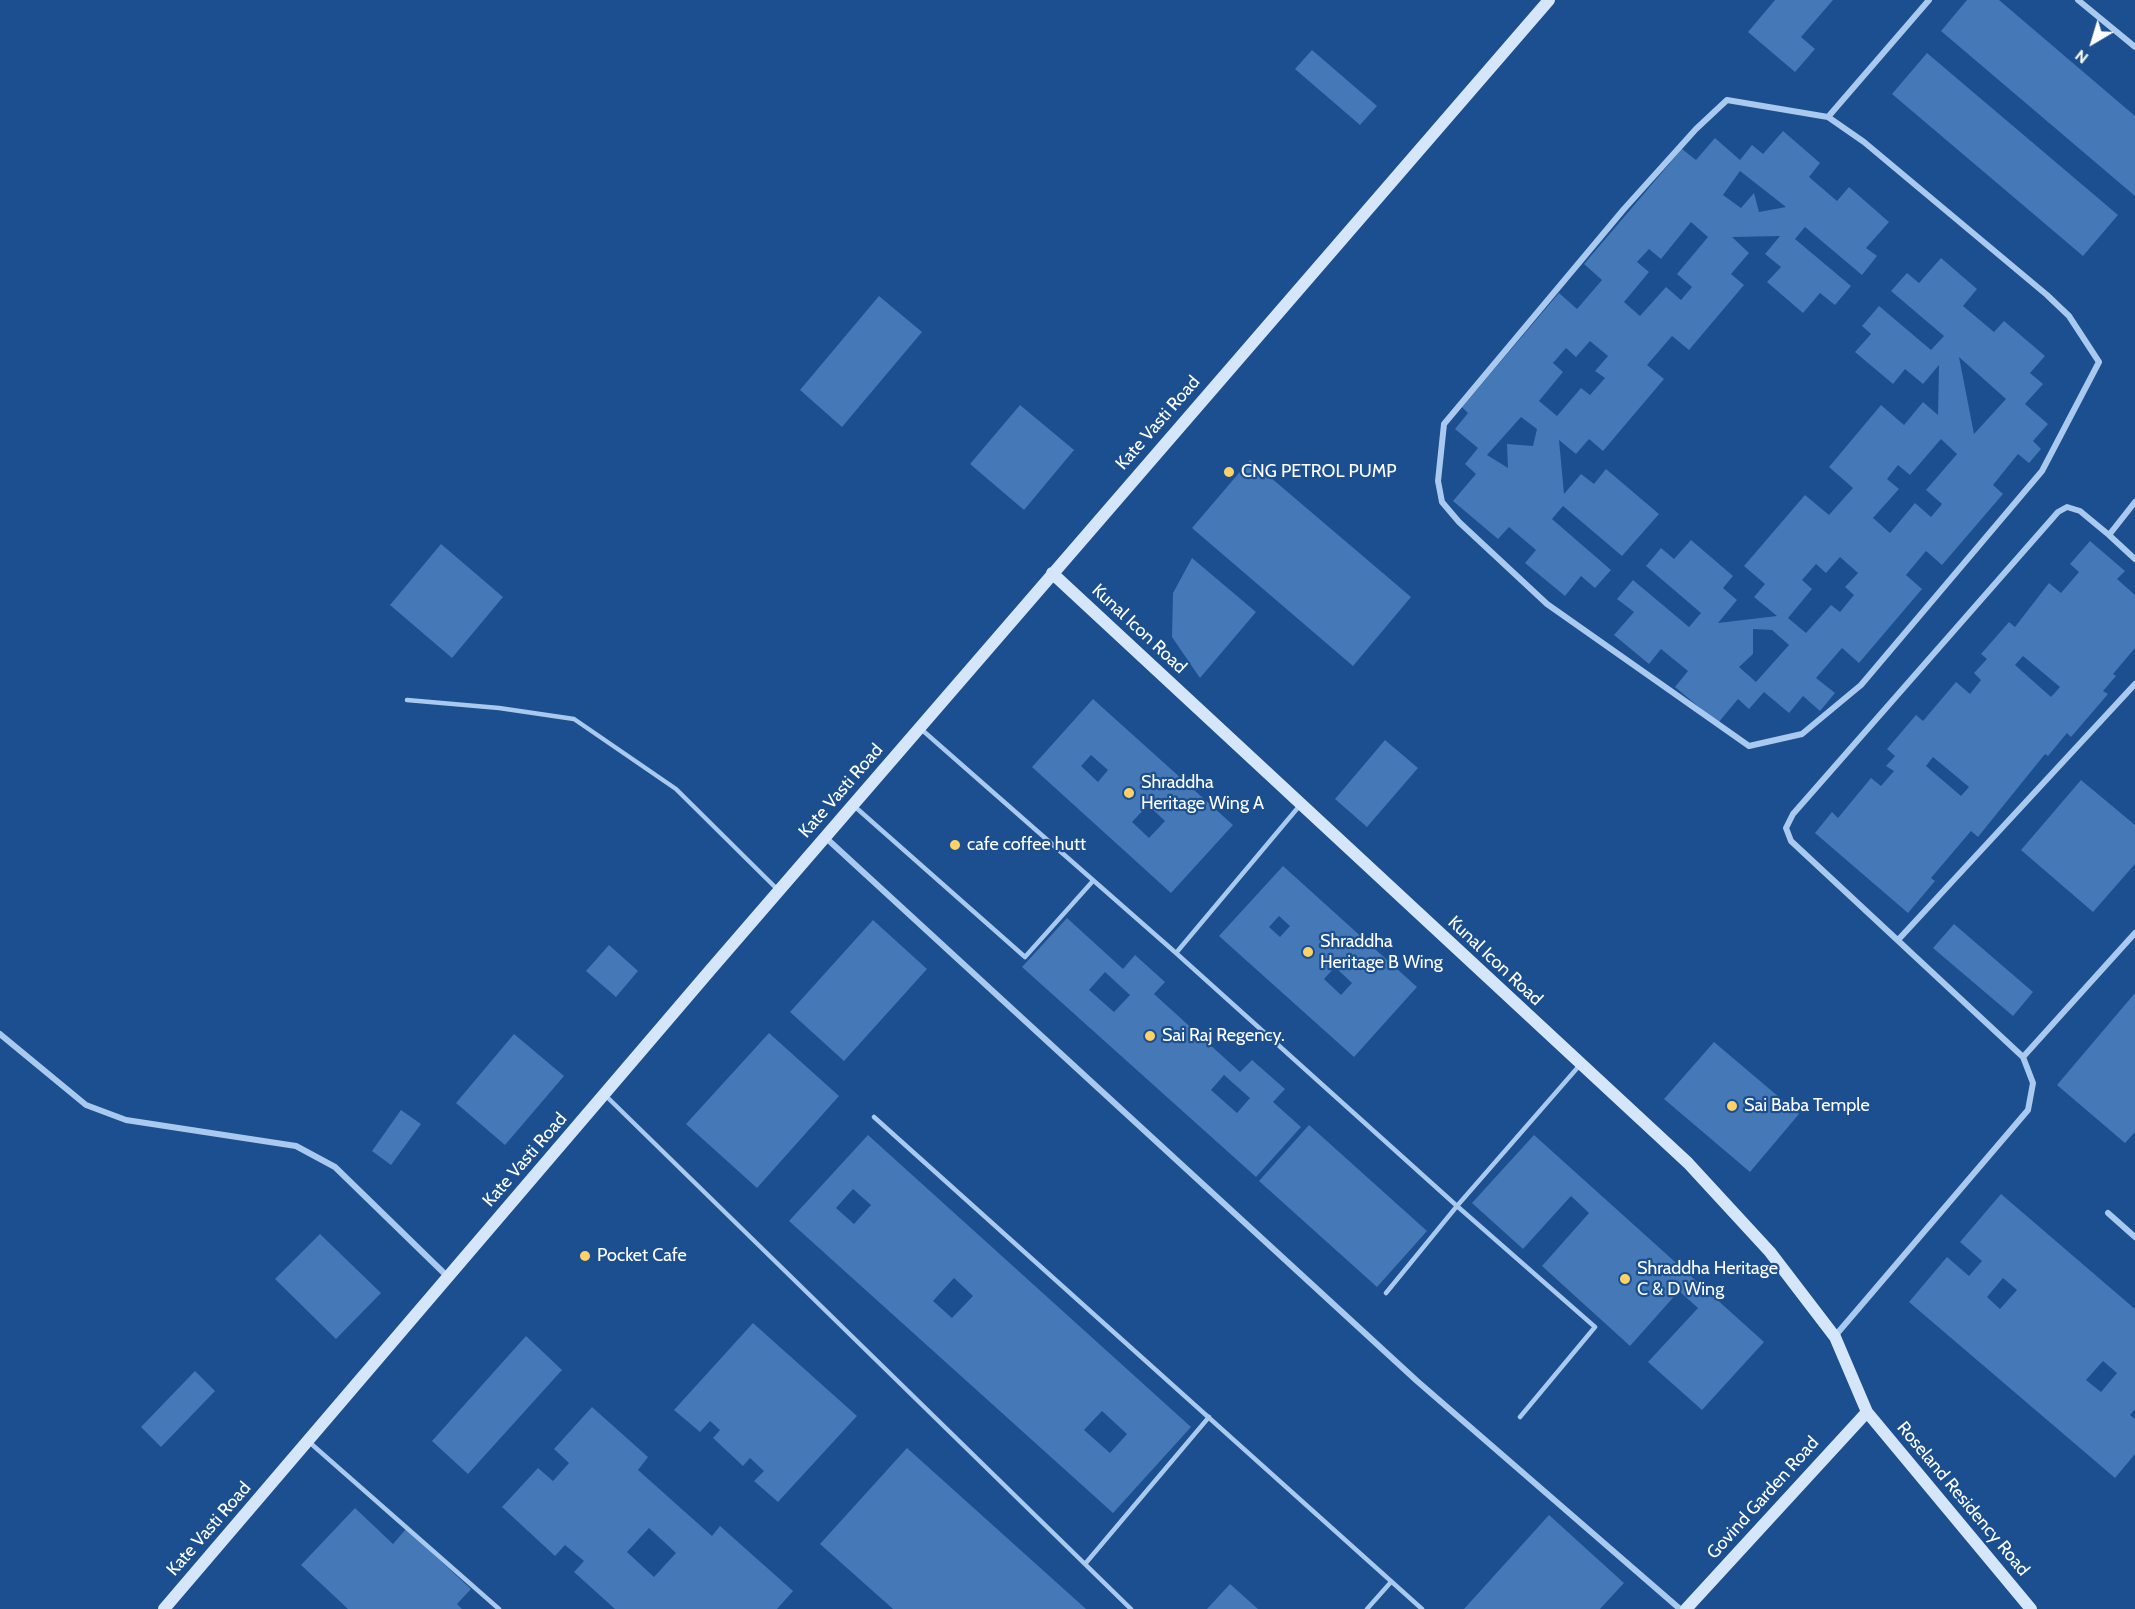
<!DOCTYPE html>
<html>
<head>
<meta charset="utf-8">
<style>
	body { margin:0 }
	#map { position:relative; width:2135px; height:1609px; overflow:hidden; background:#1b4f8f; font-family:Cabin,sans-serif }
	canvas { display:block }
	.north { position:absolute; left:2063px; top:12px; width:60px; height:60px; -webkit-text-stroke:4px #1b4f8f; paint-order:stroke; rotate:218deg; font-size:16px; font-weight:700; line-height:24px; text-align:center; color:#fff }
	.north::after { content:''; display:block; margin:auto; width:21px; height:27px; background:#fff; clip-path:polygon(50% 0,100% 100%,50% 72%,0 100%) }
</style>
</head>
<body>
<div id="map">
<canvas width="2135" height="1609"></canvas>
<div class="north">N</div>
</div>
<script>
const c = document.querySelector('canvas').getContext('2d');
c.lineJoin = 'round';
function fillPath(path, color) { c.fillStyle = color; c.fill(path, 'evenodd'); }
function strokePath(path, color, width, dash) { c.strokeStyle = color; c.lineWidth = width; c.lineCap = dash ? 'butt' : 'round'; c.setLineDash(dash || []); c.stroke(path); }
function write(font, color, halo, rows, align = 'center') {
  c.font = font + ' Cabin,sans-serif'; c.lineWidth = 4.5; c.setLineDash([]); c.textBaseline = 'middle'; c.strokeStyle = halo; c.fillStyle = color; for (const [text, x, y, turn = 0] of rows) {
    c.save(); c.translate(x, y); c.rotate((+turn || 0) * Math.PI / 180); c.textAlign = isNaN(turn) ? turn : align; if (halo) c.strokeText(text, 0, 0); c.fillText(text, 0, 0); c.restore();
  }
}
fillPath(new Path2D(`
	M 1775,0 L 1833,0 L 1801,37 L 1815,49 L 1795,72 L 1748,32 Z
	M 1967,0 L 1999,0 L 2135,116 L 2135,196 L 1941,31 Z
	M 1312,50 L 1377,106 L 1360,125 L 1295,69 Z
	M 1927,53 L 2118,215 L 2083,256 L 1892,94 Z
	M 1783,131 L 1820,163 L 1809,177 L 1837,201 L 1849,187 L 1889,222 L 1866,248 L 1877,256 L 1862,275 L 1805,227 L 1795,239 L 1851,286 L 1835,305 L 1820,293 L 1803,313 L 1767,282 L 1781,267 L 1765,254 L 1780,236 L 1732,237 L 1749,253 L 1731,274 L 1744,285 L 1689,350 L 1672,336 L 1647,365 L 1664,379 L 1603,451 L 1589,439 L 1576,454 L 1559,440 L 1564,494 L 1581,474 L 1594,484 L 1606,469 L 1659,514 L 1622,556 L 1563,506 L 1552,519 L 1611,570 L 1595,588 L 1581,576 L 1565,596 L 1525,563 L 1536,550 L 1509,527 L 1498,539 L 1453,501 L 1476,474 L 1465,464 L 1478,448 L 1455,429 L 1468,413 L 1462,407 L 1559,293 L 1577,309 L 1602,280 L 1584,264 L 1682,149 L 1696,160 L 1715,138 L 1740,160 L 1752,145 L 1763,154 ZM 1740,171 L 1786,207 L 1759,212 L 1754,193 L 1741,208 L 1723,195 ZM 1691,222 L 1708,237 L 1677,274 L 1692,287 L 1681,300 L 1666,287 L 1640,316 L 1624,302 L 1649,272 L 1637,262 L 1649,249 L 1661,259 ZM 1590,341 L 1608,356 L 1595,371 L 1605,378 L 1590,395 L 1581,388 L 1557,416 L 1539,401 L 1563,372 L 1553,363 L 1566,348 L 1576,357 ZM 1521,417 L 1537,429 L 1533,446 L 1507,444 L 1508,468 L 1487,455 Z
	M 1941,258 L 1977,289 L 1963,306 L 1994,332 L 2004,321 L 2045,356 L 2030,373 L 2043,384 L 2025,404 L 2048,424 L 2033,441 L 2041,449 L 2029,463 L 2018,454 L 1993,485 L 2003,494 L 1942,565 L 1926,551 L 1906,575 L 1922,589 L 1859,663 L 1842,648 L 1816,678 L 1835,693 L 1820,711 L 1803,696 L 1789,713 L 1764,692 L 1749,709 L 1738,699 L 1718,723 L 1675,687 L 1688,671 L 1661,649 L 1649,664 L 1614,635 L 1634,612 L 1617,599 L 1633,580 L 1689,627 L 1701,613 L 1646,566 L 1661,548 L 1674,559 L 1691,540 L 1733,576 L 1723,588 L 1737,600 L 1718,623 L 1777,616 L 1754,597 L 1765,584 L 1744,566 L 1805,495 L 1829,515 L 1853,488 L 1829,467 L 1881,405 L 1904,425 L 1923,402 L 1938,415 L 1939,365 L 1923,384 L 1905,369 L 1893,384 L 1855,352 L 1871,334 L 1862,326 L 1879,306 L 1931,350 L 1944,336 L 1891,291 L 1907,273 L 1919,283 ZM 1959,357 L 2006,399 L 1974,434 ZM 1941,439 L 1957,454 L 1926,490 L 1942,504 L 1931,517 L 1915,503 L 1890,533 L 1873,518 L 1899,489 L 1887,479 L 1898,465 L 1910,475 ZM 1840,557 L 1858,573 L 1845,587 L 1854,595 L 1840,612 L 1831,605 L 1806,633 L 1788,618 L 1812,589 L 1802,580 L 1816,564 L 1826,573 ZM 1753,629 L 1772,630 L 1789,645 L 1756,682 L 1739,667 L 1753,654 Z
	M 879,296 L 922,332 L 842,427 L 800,390 Z
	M 1020,405 L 1074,450 L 1024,510 L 970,464 Z
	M 1250,460 L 1411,597 L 1353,666 L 1192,528 Z
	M 2090,541 L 2125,571 L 2117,579 L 2135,595 L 2135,648 L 2113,674 L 2116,676 L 2103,691 L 2108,694 L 2071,737 L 2067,733 L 2048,756 L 2045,754 L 1978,837 L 1971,831 L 1931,878 L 1935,881 L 1908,913 L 1815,833 L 1832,812 L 1838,818 L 1871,778 L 1881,786 L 1894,771 L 1886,766 L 1895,756 L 1887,749 L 1916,715 L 1923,721 L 1956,682 L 1970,694 L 1981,680 L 1974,673 L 1987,659 L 1981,654 L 2009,622 L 2015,627 L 2049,583 L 2061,593 L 2079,572 L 2070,564 ZM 2023,656 L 2060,687 L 2051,697 L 2015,665 ZM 1933,757 L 1969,787 L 1961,796 L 1926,766 Z
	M 441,544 L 503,597 L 452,658 L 390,605 Z
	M 1192,558 L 1256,612 L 1200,678 L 1172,637 L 1173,593 Z
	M 1093,699 L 1233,825 L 1171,893 L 1032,767 ZM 1091,755 L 1108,770 L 1098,782 L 1081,766 ZM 1148,805 L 1165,821 L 1149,838 L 1132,822 Z
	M 1385,740 L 1418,768 L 1367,827 L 1335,799 Z
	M 2081,780 L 2135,825 L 2135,864 L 2093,912 L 2021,850 Z
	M 1283,866 L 1417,987 L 1354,1057 L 1219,936 ZM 1279,916 L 1290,926 L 1280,937 L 1269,927 ZM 1335,967 L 1352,983 L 1341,995 L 1324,979 Z
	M 1067,918 L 1123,969 L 1135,955 L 1165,982 L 1154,994 L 1240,1072 L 1252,1060 L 1285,1089 L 1273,1102 L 1301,1127 L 1256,1177 L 1022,967 ZM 1105,972 L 1130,995 L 1114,1012 L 1089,990 ZM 1224,1075 L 1250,1098 L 1237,1113 L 1211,1090 Z
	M 873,920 L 927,969 L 844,1061 L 790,1012 Z
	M 1954,924 L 2033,992 L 2013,1016 L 1933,948 Z
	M 609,945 L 638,971 L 616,997 L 586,971 Z
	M 2135,993 L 2135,1132 L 2125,1143 L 2057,1085 Z
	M 769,1033 L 839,1096 L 757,1188 L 686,1124 Z
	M 514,1034 L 564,1076 L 505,1145 L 456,1103 Z
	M 1714,1042 L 1799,1114 L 1750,1172 L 1664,1099 Z
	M 401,1110 L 421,1124 L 391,1165 L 372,1151 Z
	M 1309,1125 L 1427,1231 L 1377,1287 L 1259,1181 Z
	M 868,1135 L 1191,1427 L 1113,1513 L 789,1221 ZM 853,1189 L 871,1205 L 854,1224 L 836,1208 ZM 954,1278 L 973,1296 L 952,1318 L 933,1301 ZM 1102,1411 L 1127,1434 L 1110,1453 L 1084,1430 Z
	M 1534,1135 L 1764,1342 L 1702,1410 L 1648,1362 L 1698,1308 L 1679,1291 L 1630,1346 L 1542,1266 L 1589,1213 L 1571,1196 L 1523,1249 L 1472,1203 Z
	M 2001,1194 L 2135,1309 L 2135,1409 L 2130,1415 L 2135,1419 L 2135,1454 L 2115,1478 L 1909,1302 L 1947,1257 L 1969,1276 L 1982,1261 L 1960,1242 ZM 2003,1278 L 2017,1290 L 2000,1309 L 1987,1297 ZM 2103,1361 L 2117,1373 L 2101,1392 L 2086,1380 Z
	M 320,1234 L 381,1293 L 336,1339 L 275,1279 Z
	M 753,1323 L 857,1416 L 778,1502 L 754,1481 L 764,1471 L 750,1458 L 743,1466 L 713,1438 L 720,1430 L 710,1421 L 700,1432 L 674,1410 Z
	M 526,1336 L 562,1370 L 468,1474 L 432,1441 Z
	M 195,1371 L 215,1391 L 161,1447 L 141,1427 Z
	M 592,1407 L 648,1457 L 638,1470 L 712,1536 L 720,1526 L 793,1591 L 777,1609 L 615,1609 L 574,1572 L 584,1561 L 565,1545 L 555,1556 L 502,1507 L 538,1468 L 553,1481 L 569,1463 L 554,1449 ZM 649,1528 L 676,1553 L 654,1577 L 627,1552 Z
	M 907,1448 L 1086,1609 L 893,1609 L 820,1544 Z
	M 355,1508 L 393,1544 L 406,1529 L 471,1589 L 457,1604 L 462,1609 L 348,1609 L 301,1565 Z
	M 1549,1515 L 1624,1583 L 1600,1609 L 1464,1609 Z
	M 1230,1584 L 1258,1609 L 1207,1609 Z`), '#4478b7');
strokePath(new Path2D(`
	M 407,700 L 499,708 L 574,719 L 676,789 L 777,889
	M 921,729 L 1176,953 L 1457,1206 L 1386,1293
	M 853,805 L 1025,957 L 1092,882
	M 1176,953 L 1301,804
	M 605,1095 L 1131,1609
	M 874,1117 L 1422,1609
	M 1520,1417 L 1595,1327 L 1457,1206 L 1579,1066
	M 308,1441 L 499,1609
	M 1085,1564 L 1209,1417
	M 1367,1609 L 1391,1582`), '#a9c9ee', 4.5);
strokePath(new Path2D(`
	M 2078,0 L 2135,47
	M 1828,117 L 1864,142 L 2047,295 L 2069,316 L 2099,362 L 2042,471 L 1861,685 L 1802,734 L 1749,746 L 1547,604 L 1459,522 L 1442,502 L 1438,481 L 1444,424 L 1624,209 L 1696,129 L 1727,100 L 1828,117 L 1929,0
	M 2109,535 L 2135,559
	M 825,837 L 1417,1381 L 1680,1609
	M 1898,940 L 2135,684
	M 0,1034 L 86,1105 L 126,1120 L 296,1146 L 335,1167 L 448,1277
	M 2023,1057 L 2135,933
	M 2108,1213 L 2135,1237
	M 1835,1336 L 2028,1110 L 2033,1083 L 2023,1057 L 1791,841 L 1786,828 L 1793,814 L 2058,512 L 2067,507 L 2080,511 L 2109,535 L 2135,502`), '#a9c9ee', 6);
strokePath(new Path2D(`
	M 1052,573 L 1688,1163 L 1770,1252 L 1835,1337 L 1867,1412 L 2031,1609
	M 164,1609 L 712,968 L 1549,0
	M 1686,1609 L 1867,1412`), '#d6e6fa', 12);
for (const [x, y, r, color] of [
	[1229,472,6,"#ffd166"],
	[1129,793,6,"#ffd166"],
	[955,845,6,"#ffd166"],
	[1308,952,6,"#ffd166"],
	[1150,1036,6,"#ffd166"],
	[1732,1106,6,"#ffd166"],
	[585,1256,6,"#ffd166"],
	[1625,1279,6,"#ffd166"]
]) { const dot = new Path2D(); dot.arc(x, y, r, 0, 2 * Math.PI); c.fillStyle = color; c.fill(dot); strokePath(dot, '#1b4f8f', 2); }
write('18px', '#fff', '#1b4f8f', [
	["Kate Vasti Road",1158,423,-49],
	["Kunal Icon Road",1139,629,43],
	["Kate Vasti Road",841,791,-49],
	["Kunal Icon Road",1495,961,43],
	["Kate Vasti Road",525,1160,-49],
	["Govind Garden Road",1763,1498,-48],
	["Roseland Residency Road",1963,1499,50],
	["Kate Vasti Road",209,1529,-49]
]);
write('18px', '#fff', '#1b4f8f', [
	["CNG PETROL PUMP",1241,472],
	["Shraddha",1141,783],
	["Heritage Wing A",1141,804],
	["cafe coffee hutt",967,845],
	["Shraddha",1320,942],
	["Heritage B Wing",1320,963],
	["Sai Raj Regency.",1162,1036],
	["Sai Baba Temple",1744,1106],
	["Pocket Cafe",597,1256],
	["Shraddha Heritage",1637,1269],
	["C & D Wing",1637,1290]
], 'left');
</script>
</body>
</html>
